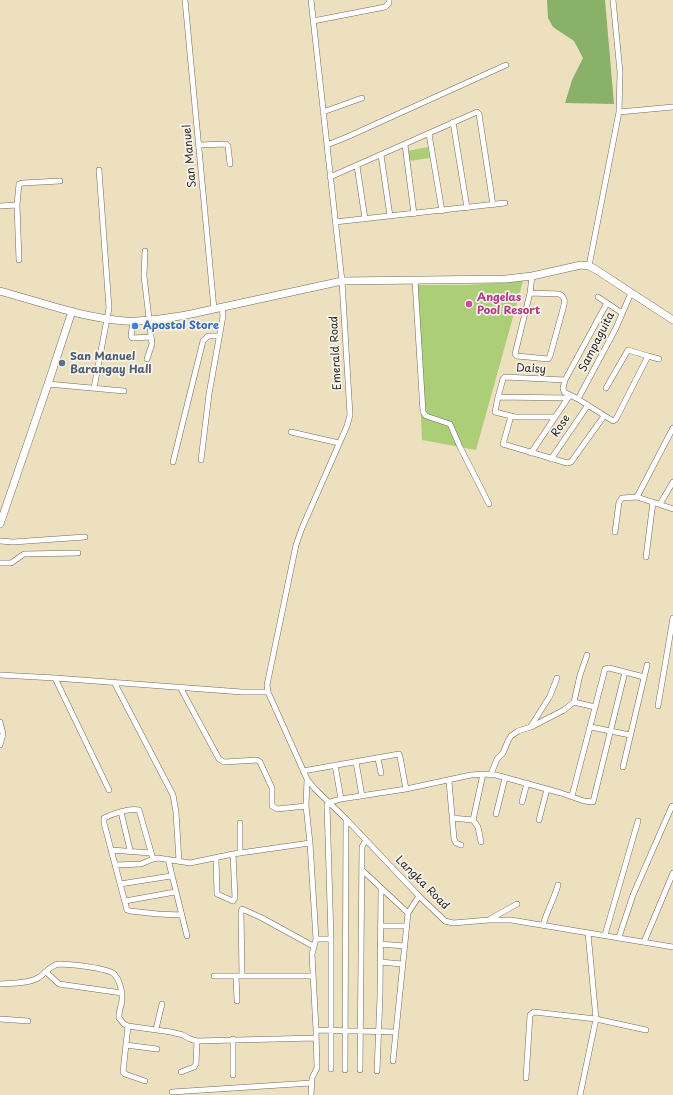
<!DOCTYPE html>
<html>
<head>
<meta charset="utf-8">
<style>
	body { margin:0 }
	canvas { display:block; background:#ece0bf }
</style>
</head>
<body>
<canvas width="673" height="1095"></canvas>
<script>
const c = document.querySelector('canvas').getContext('2d');
c.lineJoin = 'round';
function fillPath(path, color) { c.fillStyle = color; c.fill(path, 'evenodd'); }
function strokePath(path, color, width, dash) { c.strokeStyle = color; c.lineWidth = width; c.lineCap = dash ? 'butt' : 'round'; c.setLineDash(dash || []); c.stroke(path); }
function write(font, color, halo, rows, align = 'center') {
  c.font = font + ' "Playpen Sans",sans-serif'; c.lineWidth = 3.5; c.setLineDash([]); c.textBaseline = 'middle'; c.strokeStyle = halo; c.fillStyle = color; for (const [text, x, y, turn = 0] of rows) {
    c.save(); c.translate(x, y); c.rotate((+turn || 0) * Math.PI / 180); c.textAlign = isNaN(turn) ? turn : align; if (halo) c.strokeText(text, 0, 0); c.fillText(text, 0, 0); c.restore();
  }
}
fillPath(new Path2D(`
	M 428,147 L 430,158 L 409,161 L 407,151 Z
	M 523,281 L 476,450 L 422,440 L 415,285 L 468,285 Z`), '#acce77');
fillPath(new Path2D(`
	M 547,0 L 605,0 L 614,104 L 565,103 L 572,80 L 583,58 L 574,41 L 553,27 L 548,18 Z`), '#89b168');
const street = new Path2D(`
	M 185,0 L 214,309
	M 311,0 L 342,281 L 350,415 L 347,426 L 302,528 L 296,545 L 267,685 L 268,692 L 307,779 L 315,789 L 346,819 L 419,896 L 445,921 L 453,923 L 489,920 L 511,920 L 673,947
	M 313,21 L 385,7 L 389,3 L 389,0
	M 323,112 L 362,98
	M 619,112 L 673,107
	M 453,122 L 467,208
	M 429,134 L 442,211
	M 199,145 L 226,144 L 228,146 L 230,164
	M 327,145 L 347,137 L 506,65
	M 405,145 L 414,214
	M 381,155 L 390,216
	M 357,166 L 365,219
	M 330,177 L 477,112 L 479,114 L 493,205
	M 0,206 L 17,205
	M 335,222 L 505,203
	M 145,251 L 144,276 L 152,344 L 147,359
	M 19,260 L 17,205 L 19,184 L 23,183 L 60,181
	M 589,266 L 619,112 L 620,72 L 613,0
	M 415,281 L 423,412 L 426,416 L 450,424 L 460,447 L 489,504
	M 530,293 L 559,294 C 564,296 565,301 564,305 L 550,356 L 548,359 L 517,356 L 515,354 L 530,293 L 532,276
	M 598,297 L 622,313
	M 133,321 L 131,336 L 132,338 L 151,337
	M 565,380 L 563,388 L 564,392 L 578,399 L 613,421 L 616,419 L 648,356 L 659,359
	M 48,384 L 124,391
	M 94,388 L 109,308 L 99,170
	M 606,388 L 628,350 L 648,356
	M 498,397 L 567,398
	M 578,399 L 616,328 L 631,293
	M 511,416 L 503,444 L 567,463 L 571,462 L 604,416
	M 555,417 L 515,417 L 495,412 L 498,397 L 503,379 L 505,377 L 565,380 L 607,303
	M 291,432 L 339,443
	M 531,453 L 570,395
	M 551,459 L 588,405
	M 201,460 L 209,394 L 223,316 L 222,308
	M 173,462 L 203,341 L 208,336 L 219,336
	M 637,497 L 673,428
	M 660,504 L 673,482
	M 615,532 L 619,502 L 622,498 L 637,497 L 673,509
	M 0,541 L 13,542 L 85,537
	M 646,557 L 653,502
	M 0,563 L 11,563 L 24,554 L 78,553
	M 0,675 L 55,678 L 242,692 L 268,692
	M 55,678 L 109,790
	M 114,682 L 173,795 L 176,812 L 179,861
	M 180,687 L 219,759 L 224,762 L 257,760 L 260,762 L 272,788 L 272,806 L 277,809 L 306,806
	M 574,702 L 595,707
	M 658,706 L 673,618
	M 0,722 L 3,734 L 0,745
	M 531,726 L 550,696 L 557,678
	M 591,727 L 630,735
	M 378,759 L 381,773
	M 356,762 L 362,796
	M 335,765 L 341,799
	M 623,767 L 647,665
	M 303,771 L 399,754 L 400,757 L 406,789
	M 491,774 L 497,759 L 503,753 L 508,741 L 511,736 L 518,731 L 531,727 L 564,710 L 574,702 L 580,675 L 587,655
	M 307,779 L 306,806 L 310,843 L 316,939 L 312,954 L 316,1030 L 396,1032
	M 449,781 L 454,839 L 456,843 L 461,845
	M 572,796 L 605,669 L 609,668 L 644,677
	M 522,802 L 527,783
	M 121,812 L 130,850
	M 496,814 L 505,778
	M 452,818 L 473,820
	M 539,820 L 547,789
	M 240,823 L 240,853
	M 481,842 L 478,827 L 473,820 L 483,774
	M 111,850 L 151,853
	M 216,858 L 217,894 L 233,901 L 235,898 L 233,854
	M 153,859 L 139,810 C 129,808 113,814 104,818 L 104,823 L 127,910 L 130,911 L 158,914 L 181,915
	M 168,859 L 187,936
	M 115,865 L 141,864 L 153,859 L 158,858 L 190,863 L 233,854 L 310,843
	M 362,870 L 408,913
	M 120,884 L 171,876
	M 125,901 L 175,892
	M 490,919 L 517,904
	M 543,925 C 547,911 554,899 558,885
	M 380,926 L 406,926
	M 605,935 L 638,821
	M 619,937 L 633,895 L 672,806
	M 316,939 L 331,939
	M 644,942 L 673,873
	M 380,944 L 404,946
	M 380,962 L 402,964
	M 46,972 L 59,984 L 122,993
	M 214,976 L 313,976
	M 236,976 L 237,1001
	M 242,976 L 241,911 L 242,909 L 262,918 L 313,946
	M 0,984 C 12,983 27,984 38,978 C 45,974 50,965 59,964 C 69,964 108,968 114,974 C 119,979 122,989 122,997 C 123,1004 118,1010 119,1018 L 124,1024 L 128,1026 L 171,1032 L 183,1035 L 190,1039 L 197,1041 L 316,1038
	M 0,1019 L 28,1021
	M 128,1026 L 123,1072 L 125,1074 L 145,1081
	M 156,1029 L 162,1004
	M 126,1045 L 157,1049
	M 393,1061 L 408,913 L 419,896
	M 331,1069 L 331,939 L 327,805 L 330,802 L 341,799 L 406,789 L 471,775 L 483,774 L 496,775 L 561,793 L 584,801 L 593,802 L 625,672
	M 345,1070 L 346,819
	M 360,1070 L 362,847 L 366,840
	M 377,1071 L 380,996 L 381,888
	M 181,1072 L 194,1067 L 196,1064 L 197,1041
	M 233,1075 L 233,1039
	M 526,1078 L 530,1015 L 534,1012 L 596,1019 L 646,1030
	M 172,1092 L 311,1083
	M 311,1095 L 312,1078 L 317,1068 L 316,1030
	M 580,1095 L 596,1019 L 588,933`);
const secondary = new Path2D(`
	M 0,291 C 40,302 83,318 125,321 C 147,322 170,318 191,314 L 342,281 L 506,279 L 532,276 L 581,265 L 589,266 L 595,269 L 673,320
	M 0,524 L 48,384 L 72,311`);
strokePath(street, '#6f6a5f', 6);
strokePath(secondary, '#6f6a5f', 8);
strokePath(street, '#fff', 5);
strokePath(secondary, '#fff', 7);
for (const [x, y, r, color] of [
	[469,304,4,"#d1479c"],
	[135,326,4,"#3f7fe0"],
	[62,363,4,"#5c6f8a"]
]) { const dot = new Path2D(); dot.arc(x, y, r, 0, 2 * Math.PI); c.fillStyle = color; c.fill(dot); strokePath(dot, '#f7f3e8', 1.5); }
write('11px', '#2b2b2b', '#f7f3e8', [
	["San Manuel",190,156,-95],
	["Sampaguita",597,342,-63],
	["Emerald Road",336,353,-93],
	["Daisy",531,369,3],
	["Rose",561,426,-56],
	["Langka Road",422,883,45]
]);
write('bold 11px', '#b23c85', '#f7f3e8', [
	["Angelas",477,298],
	["Pool Resort",477,311]
], 'left');
write('bold 11px', '#366cbe', '#f7f3e8', [
	["Apostol Store",143,326]
], 'left');
write('bold 11px', '#4e5e75', '#f7f3e8', [
	["San Manuel",70,357],
	["Barangay Hall",70,370]
], 'left');
</script>
</body>
</html>
